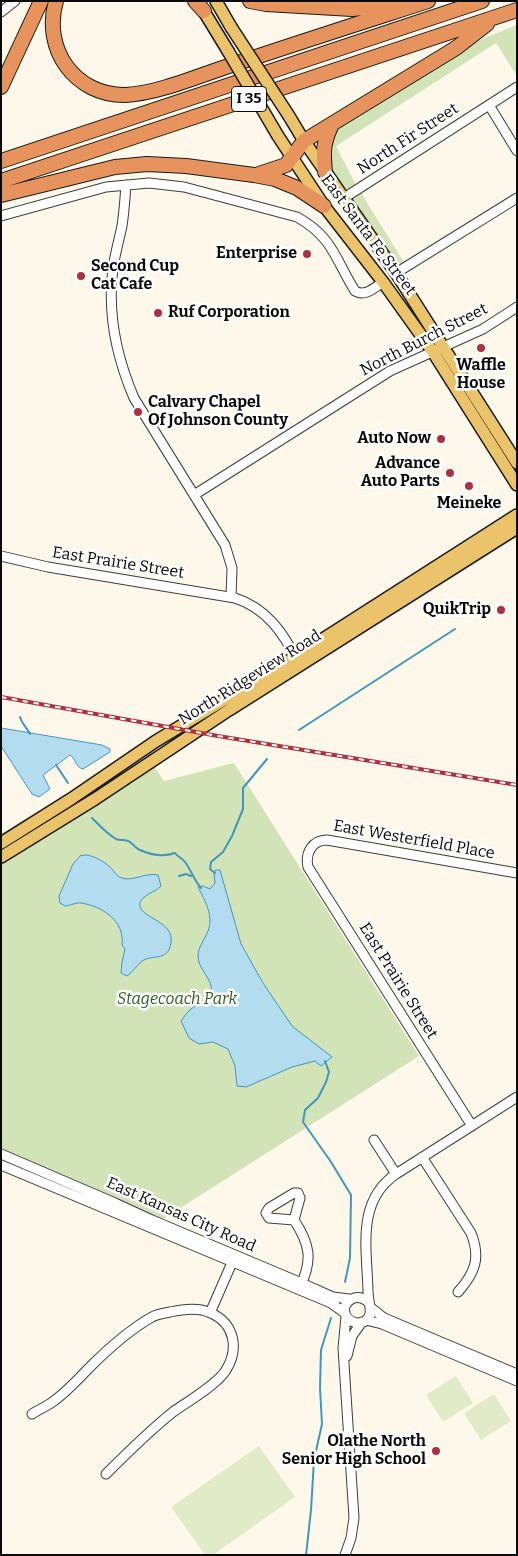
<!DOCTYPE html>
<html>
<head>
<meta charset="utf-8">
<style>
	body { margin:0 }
	#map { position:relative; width:518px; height:1556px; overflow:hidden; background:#fdf8e9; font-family:Bitter,serif }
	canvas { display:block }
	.frame { position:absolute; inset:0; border:2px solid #0a0a0a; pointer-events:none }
</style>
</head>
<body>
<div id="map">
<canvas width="518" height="1556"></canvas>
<div class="frame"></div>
</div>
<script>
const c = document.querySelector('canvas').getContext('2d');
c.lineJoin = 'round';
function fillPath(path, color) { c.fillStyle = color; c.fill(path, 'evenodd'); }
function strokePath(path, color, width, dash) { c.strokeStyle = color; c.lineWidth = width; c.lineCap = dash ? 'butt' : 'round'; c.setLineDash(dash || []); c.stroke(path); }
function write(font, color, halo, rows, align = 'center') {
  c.font = font + ' Bitter,serif'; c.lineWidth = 5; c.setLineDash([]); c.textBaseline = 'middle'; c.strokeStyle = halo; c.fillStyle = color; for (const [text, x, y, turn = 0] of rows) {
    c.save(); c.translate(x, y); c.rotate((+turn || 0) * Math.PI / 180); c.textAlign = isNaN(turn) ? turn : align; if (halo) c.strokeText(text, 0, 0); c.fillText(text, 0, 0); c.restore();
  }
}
fillPath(new Path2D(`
	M 517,25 L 517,76 L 496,43 L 336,146 L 357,187 L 347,189 C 327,173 322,147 339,128 L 467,47 L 482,39 Z
	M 361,193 L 405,264 L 401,265 L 396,263 L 357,207 L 354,199 Z
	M 234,763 L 419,1056 L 163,1219 L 34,1165 L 1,1148 L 1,861 L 152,764 L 164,781 Z`), '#d1e3b7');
fillPath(new Path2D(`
	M 456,1376 L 473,1403 L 443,1422 L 426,1395 Z
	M 494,1394 L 511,1421 L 481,1440 L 464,1413 Z
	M 259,1446 L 295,1497 L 213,1555 L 205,1555 L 171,1507 Z`), '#e2ebc8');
const water = new Path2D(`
	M 1,728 L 102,745 L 110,749 L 110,752 L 83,769 C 75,767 76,759 70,755 L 43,775 L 50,789 L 39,797 L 32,794 L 1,746 Z
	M 86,855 C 95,856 103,861 110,867 C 114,871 117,877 122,878 C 132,882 146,872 158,875 L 161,886 C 156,892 142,895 140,903 C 137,918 175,920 171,943 C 168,963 151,953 141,962 C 136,966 133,972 127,976 L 121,973 L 122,962 L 125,949 L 122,945 C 125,920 101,906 81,903 C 76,902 70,906 65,906 L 60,903 L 59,896 L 73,864 L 80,856 Z
	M 216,870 L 220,870 L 241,944 L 263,983 L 292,1026 L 332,1057 L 321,1066 L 315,1061 L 292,1067 L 246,1087 L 237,1086 L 235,1066 L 228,1049 L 213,1042 L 199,1044 L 189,1038 L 181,1021 C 184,1017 187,1012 191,1009 C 198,1003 208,1003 211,992 C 214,980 198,970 198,956 C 198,947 205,939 208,931 C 214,916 205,901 198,887 L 203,886 L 210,889 L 215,883 L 214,874 Z`);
fillPath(water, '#b3ddef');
strokePath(water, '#4196bf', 1);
strokePath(new Path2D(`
	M 20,717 C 22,724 27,728 30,734
	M 299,730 L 455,629
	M 56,765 L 68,783
	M 92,818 C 99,825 107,834 116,839 C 120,841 124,839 128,841 C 132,842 136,849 140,850 C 151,855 163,857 175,853 C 178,857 182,858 185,862 C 191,870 194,880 201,888
	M 215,873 L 210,869 L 211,862 L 223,852 L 232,836 L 243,809 L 243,788 L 267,759
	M 179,876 L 186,874 L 191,876
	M 325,1061 L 329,1072 L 326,1082 L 318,1098 L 305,1110 L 303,1122 L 331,1162 L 351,1195 L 350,1258 L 345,1282
	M 306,1555 L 311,1510 L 314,1460 L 322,1424 L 320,1388 L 321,1350 L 331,1318`), '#4196bf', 2);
const minor = new Path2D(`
	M 1,12 L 15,1
	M 489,105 L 517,151
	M 126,185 C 125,199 124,213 122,226 C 119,240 115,254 113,268 C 107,314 116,356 134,398 L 225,545 L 232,568 L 231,597
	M 344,198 L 517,87
	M 1,216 L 106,187 L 149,183 L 184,187 L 297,217 C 333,237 335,259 355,291 C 365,297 374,288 383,282
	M 396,273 L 517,198
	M 194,495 L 390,371 L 483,329 L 517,307
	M 1,556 L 48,567 L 235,598 C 266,608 284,633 297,661
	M 472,1126 L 308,867 C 305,853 312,840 327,840 L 517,873
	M 374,1140 L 396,1174
	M 1,1154 L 115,1203 L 152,1220 L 299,1282 L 333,1297 L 349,1299
	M 422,1157 L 471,1233 C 481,1258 475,1273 458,1292
	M 1,1165 L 331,1303 L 345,1313
	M 294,1220 L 269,1218 L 266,1213 L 269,1208 L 294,1193 L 298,1193 L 300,1198 L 294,1220 C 310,1244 313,1260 300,1287
	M 368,1302 C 359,1294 348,1297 344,1309 C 345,1324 366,1329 370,1314 C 371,1308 368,1298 368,1291 C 367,1249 356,1201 396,1174 L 517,1097
	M 370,1307 L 384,1318 L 517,1374
	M 210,1313 L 234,1258
	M 366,1320 L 382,1324 L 517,1381
	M 347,1356 L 352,1336 L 362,1322
	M 32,1414 C 38,1410 45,1407 51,1403 C 66,1393 78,1379 90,1367 C 109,1348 129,1330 152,1317 C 157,1314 164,1313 170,1312 C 183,1309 199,1307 211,1313 C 235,1324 239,1349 226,1370 C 218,1384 187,1402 173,1412 C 149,1431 128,1452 106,1474
	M 345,1555 L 351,1538 L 354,1518 L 343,1348 L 346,1317`);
const major = new Path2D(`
	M 216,1 L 231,27
	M 200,5 L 228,51
	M 289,116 L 304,141 L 396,273 L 517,463
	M 278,136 L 324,206 L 383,282 L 433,352 L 517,485
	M 1,843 L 71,799 L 156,741 L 295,657 L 517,515
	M 1,857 L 95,799 L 229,710 L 517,528`);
const highway = new Path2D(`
	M 56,1 C 42,49 75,96 126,95 C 160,93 200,75 232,65 C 297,43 363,22 428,1
	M 195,1 L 204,11
	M 250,1 L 266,4 L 352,9 L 396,5
	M 1,87 L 41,1
	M 1,161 L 482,1
	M 325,172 C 323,150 323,144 332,124
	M 259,174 L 286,165 L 304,141 L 456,48 L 487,24
	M 1,181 L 517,10
	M 1,195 L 115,167 L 147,164 L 186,166 L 254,175 L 275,179 L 297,188 L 324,206`);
strokePath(minor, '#3d3d3d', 11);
strokePath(major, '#1b1b1b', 14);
strokePath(highway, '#1b1b1b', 16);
strokePath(minor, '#fff', 9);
strokePath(major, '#ebc36b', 11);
strokePath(highway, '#e6935e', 14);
const rail = new Path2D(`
	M 1,697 L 218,736 L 517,785`);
strokePath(rail, '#ac303f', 4);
strokePath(rail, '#fff', 2, [5.5]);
const majorBridge = new Path2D(`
	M 231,27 L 289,116
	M 228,51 L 278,136`);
strokePath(majorBridge, '#1b1b1b', 14, []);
strokePath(majorBridge, '#ebc36b', 11);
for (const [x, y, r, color] of [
	[307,254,5,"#ac303f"],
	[81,276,5,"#ac303f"],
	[158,313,5,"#ac303f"],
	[481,348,5,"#ac303f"],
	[138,412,5,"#ac303f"],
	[441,439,5,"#ac303f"],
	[450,473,5,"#ac303f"],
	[469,486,5,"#ac303f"],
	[501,610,5,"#ac303f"],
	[436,1451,5,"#ac303f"]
]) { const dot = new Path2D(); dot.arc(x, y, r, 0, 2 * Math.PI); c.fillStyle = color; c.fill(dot); strokePath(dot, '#fff', 2); }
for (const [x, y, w] of [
	[249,99,35]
]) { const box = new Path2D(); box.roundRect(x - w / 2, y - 12.5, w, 25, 4); c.fillStyle = '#fff'; c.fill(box); strokePath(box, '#0a0a0a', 1); }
write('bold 15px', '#0a0a0a', null, [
	["I 35",249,99]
]);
write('16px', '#0a0a0a', '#fff', [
	["North Fir Street",408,139,-33],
	["East Santa Fe Street",368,235,53],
	["North Burch Street",424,340,-27],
	["East Prairie Street",118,563,9],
	["North Ridgeview Road",250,678,-32],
	["East Westerfield Place",414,840,10],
	["East Prairie Street",398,981,58],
	["East Kansas City Road",181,1215,24]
]);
write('bold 16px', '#0a0a0a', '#fff', [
	["Enterprise",297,254],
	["Second Cup",91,267,"left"],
	["Cat Cafe",91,285,"left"],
	["Ruf Corporation",168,313,"left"],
	["Waffle",481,366,"center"],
	["House",481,384,"center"],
	["Calvary Chapel",148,403,"left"],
	["Of Johnson County",148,421,"left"],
	["Auto Now",431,439],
	["Advance",440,464],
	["Auto Parts",440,482],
	["Meineke",469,504,"center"],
	["QuikTrip",491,610],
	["Olathe North",426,1442],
	["Senior High School",426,1460]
], 'right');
write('italic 16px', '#315b22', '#fff', [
	["Stagecoach Park",177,1000]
]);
</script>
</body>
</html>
